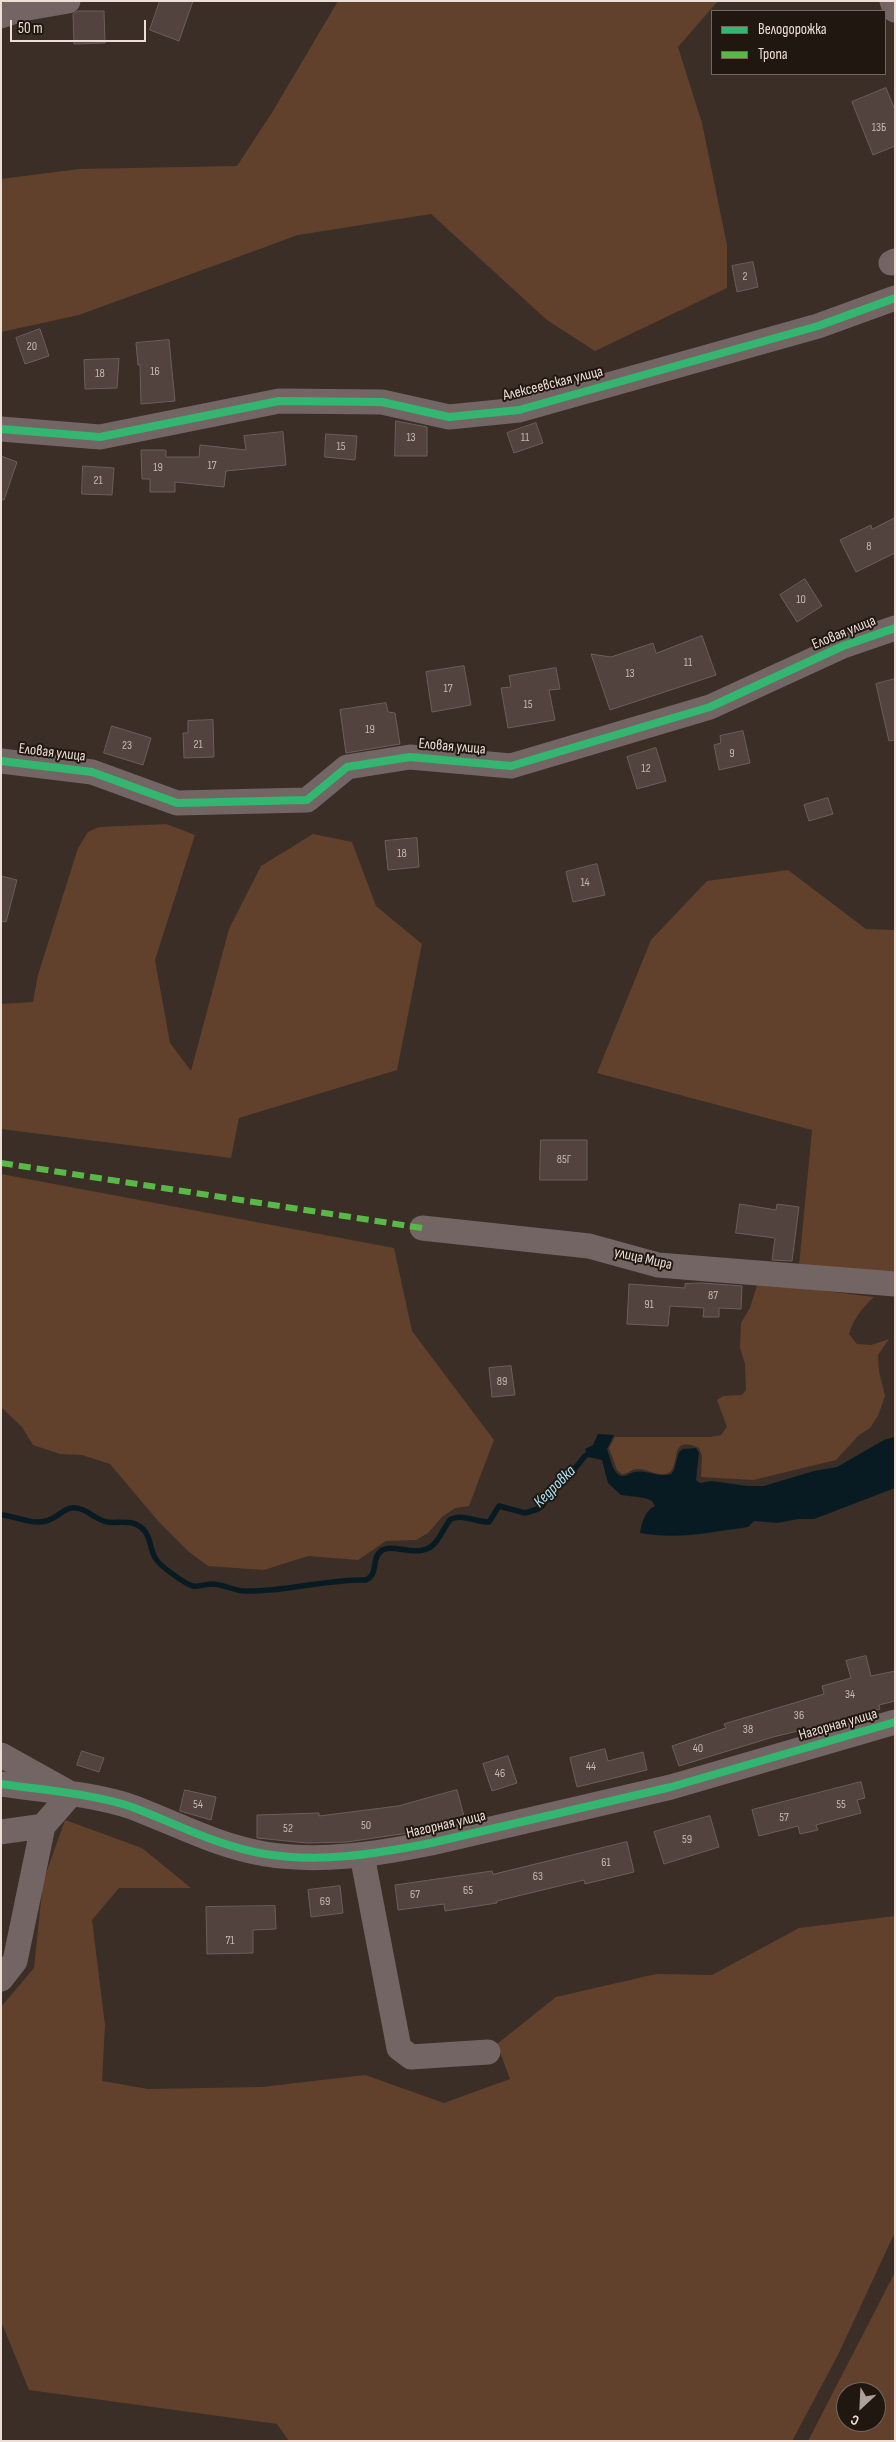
<!DOCTYPE html>
<html>
<head>
<meta charset="utf-8">
<style>
	body { margin:0 }
	#map { position:relative; width:896px; height:2442px; overflow:hidden; background:#3a2e27; font-family:"Sofia Sans Condensed",sans-serif }
	canvas { display:block }
	.frame { position:absolute; inset:0; border:2px solid #eddfd6; pointer-events:none }
	.legend { position:absolute; left:711px; top:10px; width:175px; height:65px; box-sizing:border-box; background:#211711; border:1px solid #736760; margin:0; padding:6px 9px; list-style:none; font-size:15px; color:#eddfd6 }
	.legend li { display:flex; align-items:center; gap:10px; height:25px }
	.legend b { width:25px; border:1px solid #736760 }
	.north { position:absolute; left:836px; top:2382px; width:50px; height:50px; box-sizing:border-box; background:#211711; border:1px solid #736760; border-radius:50%; rotate:205deg; font-size:14px; font-weight:700; line-height:20px; text-align:center; color:#eddfd6 }
	.north::after { content:''; display:block; margin:auto; width:18px; height:22px; background:#aea199; clip-path:polygon(50% 0,100% 100%,50% 72%,0 100%) }
	.scale { position:absolute; left:10px; top:20px; width:136px; height:22px; box-sizing:border-box; border:2px solid #eddfd6; border-top:0; padding-left:6px; font-size:15px; line-height:18px; white-space:nowrap; color:#eddfd6; -webkit-text-stroke:4px #211711; paint-order:stroke }
</style>
</head>
<body>
<div id="map">
<canvas width="896" height="2442"></canvas>
<div class="frame"></div>
<ul class="legend">
<li><b style="height:6px;background:#33b770"></b>Велодорожка</li>
<li><b style="height:6px;background:#58b947"></b>Тропа</li>
</ul>
<div class="north">С</div>
<div class="scale">50 m</div>
</div>
<script>
const c = document.querySelector('canvas').getContext('2d');
c.lineJoin = 'round';
function fillPath(path, color) { c.fillStyle = color; c.fill(path, 'evenodd'); }
function strokePath(path, color, width, dash) { c.strokeStyle = color; c.lineWidth = width; c.lineCap = dash ? 'butt' : 'round'; c.setLineDash(dash || []); c.stroke(path); }
function write(font, color, halo, rows, align = 'center') {
  c.font = font + ' "Sofia Sans Condensed",sans-serif'; c.lineWidth = 4; c.setLineDash([]); c.textBaseline = 'middle'; c.strokeStyle = halo; c.fillStyle = color; for (const [text, x, y, turn = 0] of rows) {
    c.save(); c.translate(x, y); c.rotate((+turn || 0) * Math.PI / 180); c.textAlign = isNaN(turn) ? turn : align; if (halo) c.strokeText(text, 0, 0); c.fillText(text, 0, 0); c.restore();
  }
}
fillPath(new Path2D(`
	M 338,1 L 718,1 L 678,47 L 702,123 L 727,245 L 727,288 L 595,351 L 547,320 L 431,214 L 298,235 L 79,315 L 1,332 L 1,179 L 79,169 L 237,166 L 273,111 Z
	M 166,824 L 195,835 L 155,960 L 170,1043 L 191,1071 L 229,929 L 261,866 L 313,834 L 352,842 L 376,906 L 422,944 L 397,1070 L 239,1118 L 231,1158 L 1,1129 L 1,1004 L 33,1002 L 38,975 L 78,848 L 88,832 L 99,827 Z
	M 788,870 L 866,929 L 895,930 L 895,1272 L 799,1266 L 812,1130 L 597,1073 L 651,940 L 707,881 Z
	M 1,1174 L 394,1248 L 412,1331 L 494,1440 L 469,1506 L 455,1508 L 442,1517 L 428,1533 L 416,1540 L 386,1541 L 358,1560 L 308,1556 L 264,1570 L 208,1566 L 189,1552 L 159,1522 L 110,1464 L 82,1455 L 60,1454 L 33,1445 L 22,1427 L 1,1407 Z
	M 769,1284 L 874,1297 C 862,1308 854,1318 849,1334 L 857,1344 L 871,1345 L 889,1339 L 878,1355 L 879,1371 L 885,1396 L 878,1416 L 870,1428 L 859,1435 L 836,1460 L 753,1480 L 701,1477 L 702,1456 L 699,1448 C 669,1434 680,1464 670,1472 C 661,1478 649,1470 640,1469 C 632,1468 628,1474 622,1474 L 617,1470 L 609,1448 L 615,1437 L 710,1437 L 721,1435 L 727,1427 L 717,1400 L 723,1396 L 742,1395 L 746,1390 L 745,1364 L 740,1348 L 741,1323 L 750,1308 L 757,1285 Z
	M 65,1820 L 142,1848 L 191,1888 L 119,1888 L 92,1920 L 105,2025 L 102,2081 L 148,2089 L 262,2087 L 365,2075 L 444,2103 L 510,2079 L 497,2044 L 556,1997 L 656,1974 L 712,1975 L 799,1928 L 895,1916 L 895,2232 L 838,2355 L 792,2441 L 289,2441 L 277,2424 L 29,2390 L 1,2321 L 1,2007 L 34,1968 L 43,1882 Z
	M 895,2272 L 895,2441 L 808,2441 L 890,2282 ZM 846,2392 L 876,2392 L 876,2422 L 846,2422 Z`), '#62412c');
fillPath(new Path2D(`
	M 598,1434 L 614,1435 L 607,1449 C 610,1457 612,1470 619,1475 C 625,1478 629,1473 634,1472 C 647,1469 658,1478 671,1474 L 674,1470 L 679,1452 L 683,1449 L 696,1448 L 699,1453 L 696,1480 L 700,1483 L 712,1481 L 747,1486 L 764,1486 L 814,1471 L 837,1467 L 884,1440 L 895,1437 L 895,1488 L 814,1519 L 798,1519 L 777,1523 L 754,1521 L 748,1527 C 711,1532 678,1540 640,1533 C 642,1521 645,1511 655,1506 L 652,1501 L 645,1498 L 621,1495 L 608,1483 L 602,1460 L 588,1457 L 585,1449 L 593,1445 Z`), '#091b22');
strokePath(new Path2D(`
	M 1,1515 C 16,1516 31,1525 46,1521 C 57,1519 65,1506 76,1508 C 88,1509 95,1520 107,1522 C 120,1524 131,1518 143,1529 C 152,1538 149,1549 156,1559 C 160,1566 185,1584 193,1586 C 199,1587 206,1584 212,1584 C 223,1584 234,1591 245,1591 C 286,1592 325,1579 366,1580 C 379,1574 371,1558 381,1551 C 392,1542 418,1559 433,1545 C 441,1538 444,1526 451,1519 C 466,1514 474,1522 489,1522 L 499,1506 L 525,1513 L 538,1509 L 543,1505 L 551,1490 L 563,1483 L 585,1456 L 591,1452`), '#091b22', 5.5);
const building = new Path2D(`
	M 160,1 L 193,1 L 179,41 L 150,30 Z
	M 78,11 L 104,11 L 105,43 L 74,44 L 73,14 Z
	M 886,88 L 895,110 L 895,146 L 873,155 L 852,102 Z
	M 753,262 L 758,287 L 737,292 L 732,266 Z
	M 40,329 L 49,356 L 25,364 L 16,338 Z
	M 169,340 L 175,401 L 141,404 L 140,365 L 138,365 L 136,343 Z
	M 119,359 L 117,388 L 85,389 L 84,360 Z
	M 396,421 L 427,427 L 427,456 L 395,456 Z
	M 536,423 L 543,443 L 514,453 L 507,433 Z
	M 283,432 L 286,465 L 226,471 L 224,487 L 175,482 L 175,492 L 150,492 L 150,479 L 142,479 L 141,450 L 166,450 L 166,457 L 199,457 L 200,445 L 246,450 L 244,436 Z
	M 326,434 L 357,436 L 355,460 L 325,457 Z
	M 1,456 L 17,462 L 4,500 L 1,499 Z
	M 83,466 L 114,468 L 112,495 L 82,494 Z
	M 895,518 L 895,553 L 856,572 L 840,540 L 871,525 L 872,529 Z
	M 805,579 L 822,606 L 797,622 L 780,595 Z
	M 702,636 L 716,675 L 610,710 L 591,654 L 611,657 L 653,643 L 656,653 Z
	M 464,666 L 471,705 L 432,712 L 426,672 Z
	M 556,668 L 560,689 L 549,690 L 555,720 L 508,728 L 501,688 L 511,687 L 509,676 Z
	M 895,679 L 895,740 L 889,741 L 876,684 Z
	M 386,703 L 388,712 L 395,713 L 400,744 L 346,753 L 340,710 Z
	M 213,720 L 214,757 L 184,758 L 183,733 L 188,733 L 188,721 Z
	M 112,726 L 151,738 L 143,765 L 104,753 Z
	M 743,731 L 750,763 L 719,770 L 714,745 L 721,743 L 720,736 Z
	M 656,748 L 666,781 L 637,789 L 627,757 Z
	M 828,798 L 833,814 L 809,821 L 804,805 Z
	M 417,838 L 419,867 L 388,870 L 385,841 Z
	M 597,864 L 605,895 L 573,902 L 566,872 Z
	M 1,876 L 17,880 L 6,922 L 1,921 Z
	M 541,1140 L 587,1140 L 587,1180 L 540,1180 Z
	M 740,1204 L 776,1210 L 777,1204 L 799,1207 L 792,1261 L 772,1260 L 775,1238 L 736,1233 Z
	M 702,1283 L 742,1286 L 741,1309 L 719,1308 L 719,1317 L 703,1317 L 704,1308 L 670,1306 L 668,1326 L 627,1324 L 629,1284 L 685,1288 L 685,1284 Z
	M 511,1366 L 515,1395 L 492,1397 L 489,1368 Z
	M 866,1656 L 871,1676 L 895,1671 L 895,1701 L 879,1705 L 880,1709 L 856,1717 L 773,1737 L 679,1766 L 672,1746 L 726,1728 L 724,1724 L 824,1694 L 822,1686 L 851,1678 L 846,1661 Z
	M 605,1749 L 608,1761 L 643,1752 L 647,1770 L 577,1787 L 570,1758 Z
	M 82,1751 L 104,1758 L 99,1772 L 77,1765 Z
	M 508,1756 L 517,1783 L 492,1791 L 483,1764 Z
	M 861,1782 L 865,1798 L 857,1800 L 861,1813 L 816,1825 L 818,1830 L 800,1834 L 798,1826 L 759,1836 L 752,1810 Z
	M 185,1790 L 216,1797 L 211,1820 L 180,1811 Z
	M 457,1790 L 465,1820 L 408,1833 L 347,1842 L 307,1843 L 257,1838 L 257,1815 L 319,1813 L 319,1816 L 398,1806 Z
	M 710,1816 L 719,1847 L 664,1864 L 654,1832 Z
	M 627,1842 L 634,1872 L 585,1884 L 584,1880 L 497,1901 L 497,1903 L 445,1911 L 444,1904 L 398,1910 L 395,1885 L 492,1871 L 493,1874 Z
	M 340,1886 L 343,1913 L 311,1917 L 308,1890 Z
	M 275,1906 L 276,1929 L 253,1930 L 253,1953 L 207,1954 L 206,1907 Z`);
fillPath(building, '#53433e');
strokePath(building, '#6a5f5b', 1);
strokePath(new Path2D(`
	M 892,1 L 895,10
	M 1,16 L 22,9 L 68,1
	M 891,263 L 895,261
	M 1,429 L 100,437 L 279,401 L 382,402 L 449,417 L 519,410 L 818,326 L 895,298
	M 1,761 L 92,772 L 177,803 L 307,800 L 347,767 L 410,757 L 511,766 L 710,707 L 843,646 L 895,628
	M 422,1228 L 589,1246 L 658,1265 L 895,1284
	M 1,1755 L 71,1794 L 43,1826 L 1,1832
	M 1,1784 C 41,1790 95,1794 132,1807 C 177,1824 217,1846 265,1854 C 320,1863 376,1854 431,1843 L 671,1787 L 895,1722
	M 362,1855 L 399,2048 L 411,2057 L 488,2052
	M 1,1979 L 15,1961 L 43,1826`), '#746565', 25);
strokePath(new Path2D(`
	M 1,1163 L 422,1228`), '#58b947', 6, [12, 6]);
strokePath(new Path2D(`
	M 1,429 L 100,437 L 279,401 L 382,402 L 449,417 L 519,410 L 818,326 L 895,298
	M 1,761 L 92,772 L 177,803 L 307,800 L 347,767 L 410,757 L 511,766 L 710,707 L 843,646 L 895,628
	M 1,1784 C 41,1790 95,1794 132,1807 C 177,1824 217,1846 265,1854 C 320,1863 376,1854 431,1843 L 671,1787 L 895,1722`), '#33b770', 8);
write('12px', '#c6b8b0', null, [
	["13Б",879,128],
	["2",745,277],
	["20",32,347],
	["16",155,372],
	["18",100,374],
	["13",411,438],
	["11",525,438],
	["15",341,447],
	["17",212,466],
	["19",158,468],
	["21",98,481],
	["8",869,547],
	["10",801,600],
	["11",688,663],
	["13",630,674],
	["17",448,689],
	["15",528,705],
	["19",370,730],
	["21",198,745],
	["23",127,746],
	["9",732,754],
	["12",646,769],
	["18",402,854],
	["14",585,883],
	["85Г",564,1160],
	["87",713,1296],
	["91",649,1305],
	["89",502,1382],
	["34",850,1695],
	["36",799,1716],
	["38",748,1730],
	["40",698,1749],
	["44",591,1767],
	["46",500,1774],
	["54",198,1805],
	["55",841,1805],
	["57",784,1818],
	["50",366,1826],
	["52",288,1829],
	["59",687,1840],
	["61",606,1863],
	["63",538,1877],
	["65",468,1891],
	["67",415,1895],
	["69",325,1902],
	["71",230,1941]
]);
write('15px', '#eddfd6', '#211711', [
	["Алексеевская улица",553,384,-14],
	["Еловая улица",844,633,-22],
	["Еловая улица",452,747,5],
	["Еловая улица",52,753,7],
	["улица Мира",643,1259,13],
	["Нагорная улица",838,1725,-16],
	["Нагорная улица",446,1825,-13]
]);
write('italic 16px', '#ace5fc', '#211711', [
	["Кедровка",555,1487,-45]
]);
</script>
</body>
</html>
